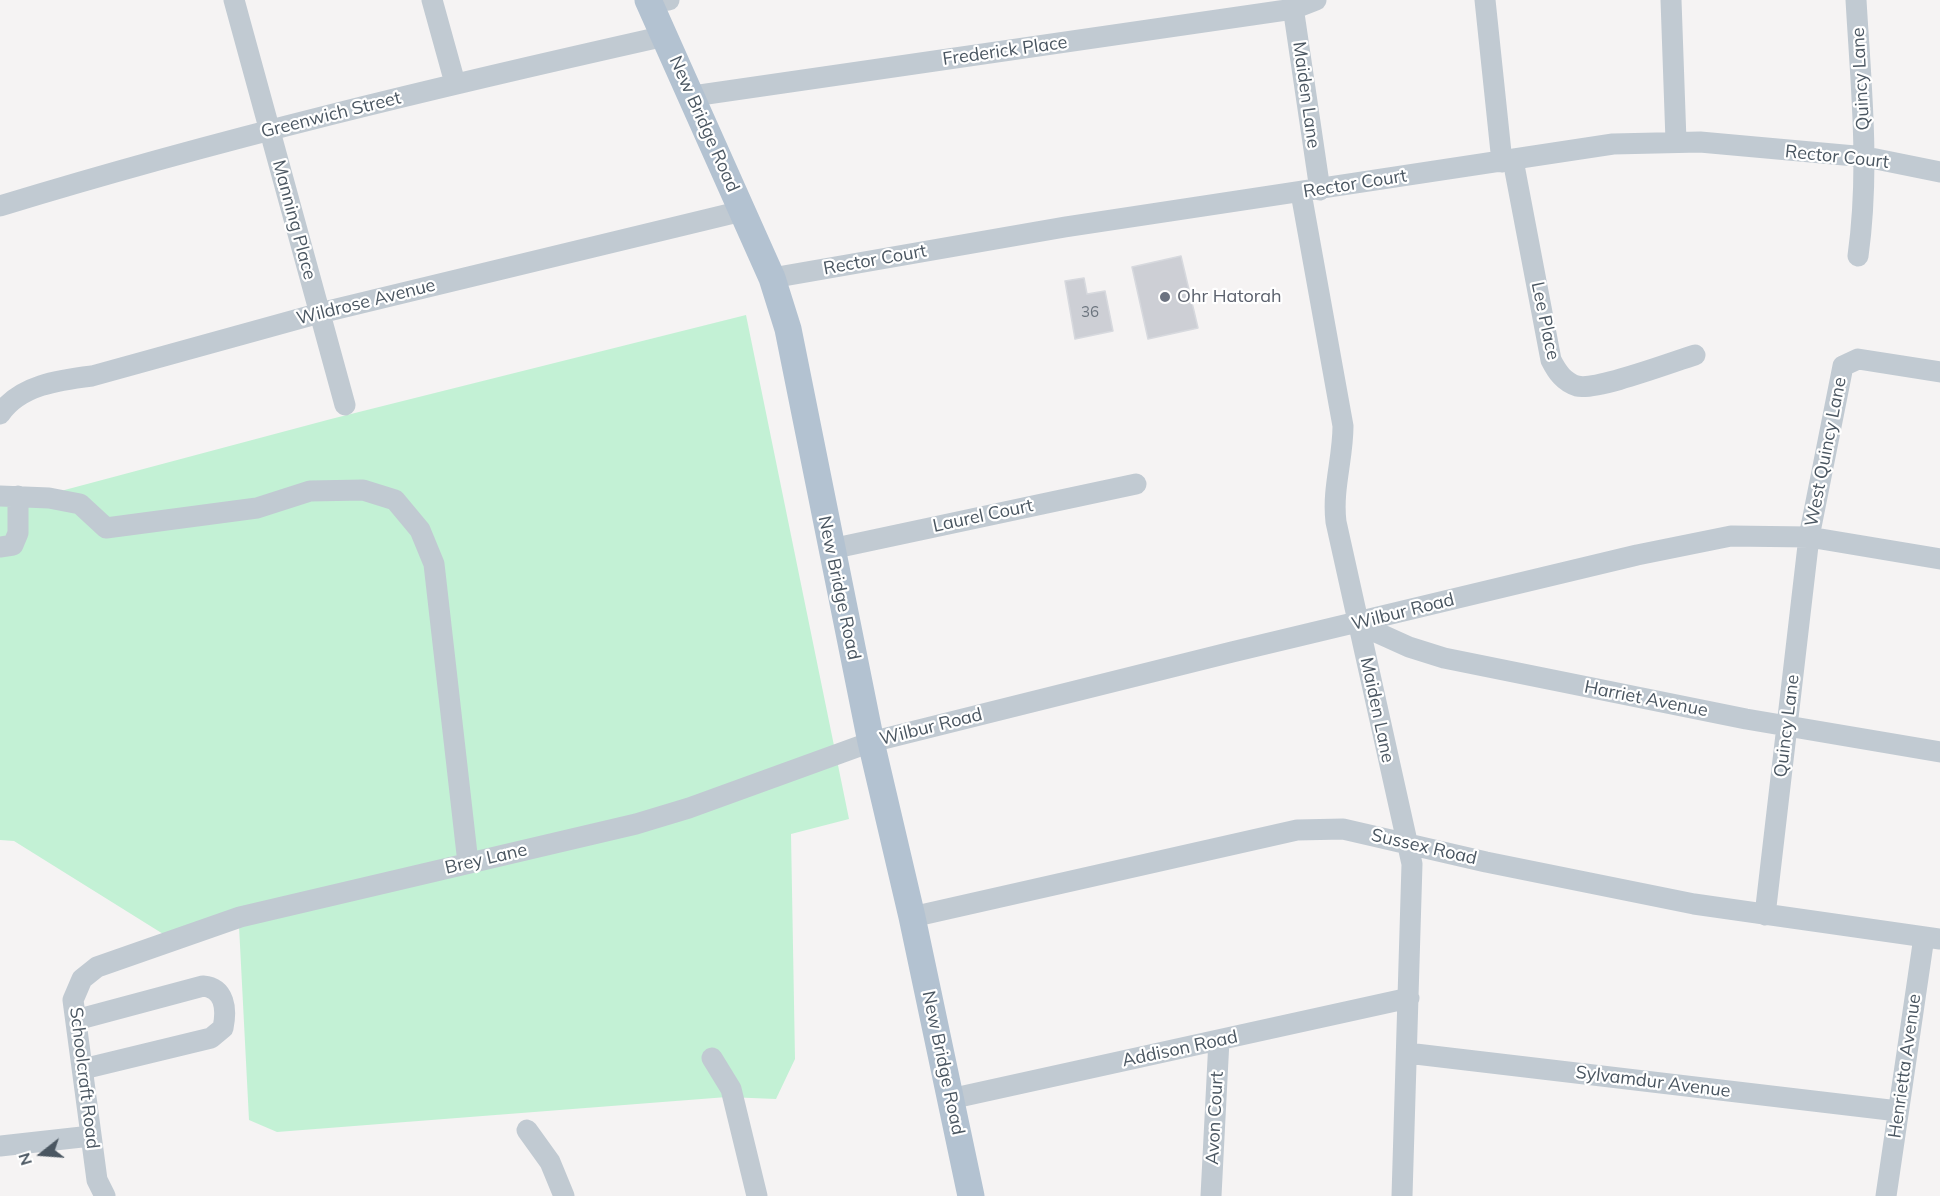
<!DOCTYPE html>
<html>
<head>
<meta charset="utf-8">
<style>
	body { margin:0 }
	#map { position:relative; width:1940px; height:1196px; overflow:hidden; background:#f5f3f3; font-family:Mulish,sans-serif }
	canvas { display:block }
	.north { position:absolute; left:12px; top:1124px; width:60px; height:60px; -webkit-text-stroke:4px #fff; paint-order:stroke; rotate:253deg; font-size:16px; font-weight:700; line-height:24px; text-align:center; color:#4a5661 }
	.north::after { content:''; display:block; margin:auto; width:21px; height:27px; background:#4a5661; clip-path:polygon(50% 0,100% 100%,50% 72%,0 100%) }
</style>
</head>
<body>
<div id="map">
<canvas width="1940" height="1196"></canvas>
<div class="north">N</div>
</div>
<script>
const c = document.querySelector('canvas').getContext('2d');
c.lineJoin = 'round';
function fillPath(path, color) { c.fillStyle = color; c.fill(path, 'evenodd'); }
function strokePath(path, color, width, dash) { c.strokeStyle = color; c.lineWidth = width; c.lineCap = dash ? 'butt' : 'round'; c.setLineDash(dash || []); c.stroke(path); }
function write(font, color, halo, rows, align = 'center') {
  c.font = font + ' Mulish,sans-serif'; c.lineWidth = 4.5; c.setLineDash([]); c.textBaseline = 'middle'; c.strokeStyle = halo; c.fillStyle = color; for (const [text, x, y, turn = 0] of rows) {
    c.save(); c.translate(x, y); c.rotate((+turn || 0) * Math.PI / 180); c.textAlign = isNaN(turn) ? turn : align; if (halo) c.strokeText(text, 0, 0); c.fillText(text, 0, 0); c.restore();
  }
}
fillPath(new Path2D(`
	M 746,315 L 849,819 L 791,834 L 795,1059 L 776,1099 L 727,1097 L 277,1132 L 249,1120 L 239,926 L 176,942 L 14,841 L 0,840 L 0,502 L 42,496 L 331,419 Z`), '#c3f1d5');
const building = new Path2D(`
	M 1181,256 L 1198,328 L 1148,339 L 1132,267 Z
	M 1084,278 L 1087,294 L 1105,291 L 1113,331 L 1075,339 L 1065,281 Z`);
fillPath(building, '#cdcfd5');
strokePath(building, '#d7d9de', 1.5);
strokePath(new Path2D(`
	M 234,0 L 345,405
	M 432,0 L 455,83
	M 1292,0 L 1320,190
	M 1485,0 L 1502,162
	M 1671,0 L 1676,141
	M 1856,0 C 1861,86 1870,170 1858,256
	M 650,3 L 669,0
	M 693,96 L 1293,9 L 1316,0
	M 1513,160 L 1551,360 C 1557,372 1564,382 1577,386 C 1596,391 1672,362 1695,355
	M 1301,193 L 1343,426 C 1343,459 1332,489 1336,522 L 1412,864 L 1402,1196
	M 0,206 C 219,139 442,86 665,36
	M 772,278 L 1065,227 L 1613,144 L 1700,142 L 1866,157 L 1940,172
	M 0,414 C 20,385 59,380 92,376 L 320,313 L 742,211
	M 0,496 L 49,498 L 80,504 L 106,528 L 257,508 L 310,491 L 363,490 L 395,500 L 420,530 L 434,564 L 468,863
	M 0,547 L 13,545 L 18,533 L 18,496
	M 831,549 L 1136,484
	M 1358,624 L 1409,647 L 1444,658 L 1746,719 L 1940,752
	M 1765,915 L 1809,537 L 1843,366 L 1858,359 L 1940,372
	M 912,917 L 1297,830 L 1343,829 L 1486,862 L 1694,904 L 1940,939
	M 76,1020 L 203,986 C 225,988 227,1009 223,1028 L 211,1038 L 83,1069
	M 1407,1053 L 1898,1111
	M 712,1058 L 731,1089 L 757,1196
	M 950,1099 L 1409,998
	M 527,1130 L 550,1162 L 564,1196
	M 0,1146 L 91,1136
	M 105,1196 L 97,1180 L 73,1000 L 82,979 L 97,967 L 240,917 L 636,824 L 689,808 L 871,742 L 1232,652 L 1637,555 L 1731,536 L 1809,537 L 1940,559
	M 1211,1196 L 1219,1040
	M 1886,1196 L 1924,937`), '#c1cad2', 21);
strokePath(new Path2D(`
	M 648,0 L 772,278 L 788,329 L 871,742 L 912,917 L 971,1196`), '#b3c2d1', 27);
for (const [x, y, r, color] of [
	[1165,297,6,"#6b7280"]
]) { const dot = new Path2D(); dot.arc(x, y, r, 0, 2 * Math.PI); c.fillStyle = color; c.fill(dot); strokePath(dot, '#fff', 2); }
write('15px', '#6b747e', null, [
	["36",1090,312]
]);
write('18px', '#4a5661', '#fff', [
	["Frederick Place",1005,51,-8],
	["Quincy Lane",1861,79,-93],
	["Maiden Lane",1306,95,82],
	["Greenwich Street",331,115,-14],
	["New Bridge Road",704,124,66],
	["Rector Court",1837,157,6],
	["Rector Court",1355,184,-9],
	["Manning Place",294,220,75],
	["Rector Court",875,260,-10],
	["Wildrose Avenue",366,302,-14],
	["Lee Place",1545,321,78],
	["West Quincy Lane",1826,452,-79],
	["Laurel Court",983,516,-12],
	["New Bridge Road",839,588,78],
	["Wilbur Road",1403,612,-14],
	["Harriet Avenue",1646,699,11],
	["Maiden Lane",1377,710,78],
	["Quincy Lane",1787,726,-83],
	["Wilbur Road",931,727,-14],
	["Sussex Road",1424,847,13],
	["Brey Lane",486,859,-13],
	["Addison Road",1180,1049,-12],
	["New Bridge Road",943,1063,78],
	["Henrietta Avenue",1905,1066,-82],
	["Schoolcraft Road",84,1078,83],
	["Sylvamdur Avenue",1653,1082,7],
	["Avon Court",1215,1118,-87]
]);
write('18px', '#5b616d', '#fff', [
	["Ohr Hatorah",1177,297]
], 'left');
</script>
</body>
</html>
